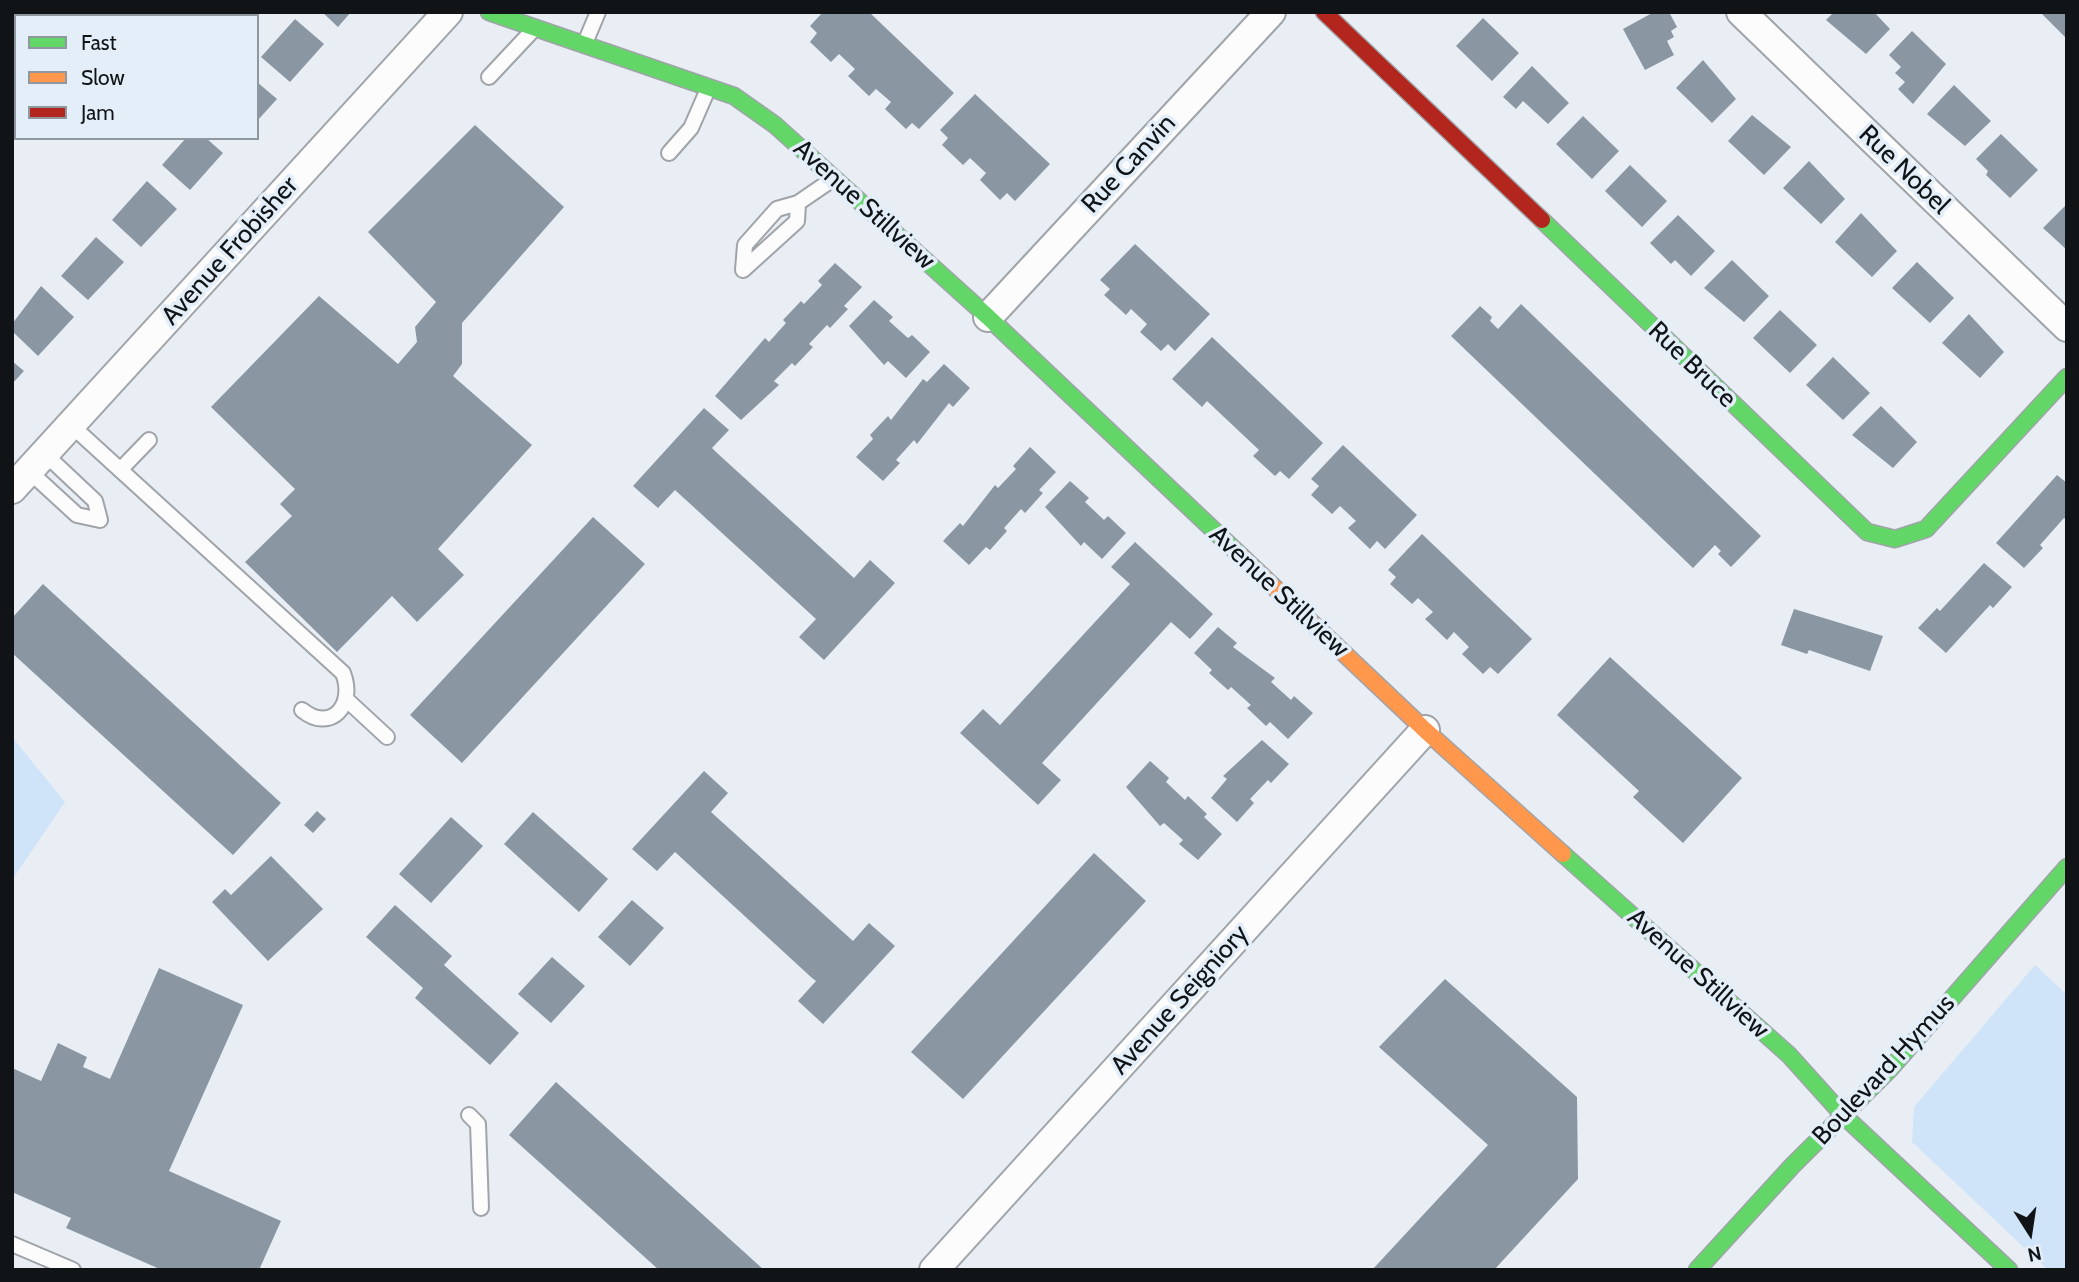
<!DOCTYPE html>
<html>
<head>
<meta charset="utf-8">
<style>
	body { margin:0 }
	#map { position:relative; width:2079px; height:1282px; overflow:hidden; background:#e8eef4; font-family:Cabin,sans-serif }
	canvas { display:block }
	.frame { position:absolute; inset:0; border:14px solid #101417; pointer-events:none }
	.legend { position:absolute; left:14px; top:14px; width:245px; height:126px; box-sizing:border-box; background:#e3eef9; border:2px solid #8f979f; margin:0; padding:9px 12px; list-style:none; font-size:21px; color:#101417 }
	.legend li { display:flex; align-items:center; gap:14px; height:35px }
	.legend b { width:35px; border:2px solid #8f979f }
	.north { position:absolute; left:1995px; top:1198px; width:70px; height:70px; -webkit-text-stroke:5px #e3eef9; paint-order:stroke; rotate:168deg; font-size:19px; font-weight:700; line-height:28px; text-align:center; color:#101417 }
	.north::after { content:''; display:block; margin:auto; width:24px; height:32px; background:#101417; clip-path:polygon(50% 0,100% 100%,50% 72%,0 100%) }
</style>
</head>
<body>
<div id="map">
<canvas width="2079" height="1282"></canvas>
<div class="frame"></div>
<ul class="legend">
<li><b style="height:9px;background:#63d668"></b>Fast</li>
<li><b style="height:9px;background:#ff974d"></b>Slow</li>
<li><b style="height:9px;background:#b3261e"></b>Jam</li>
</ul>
<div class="north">N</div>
</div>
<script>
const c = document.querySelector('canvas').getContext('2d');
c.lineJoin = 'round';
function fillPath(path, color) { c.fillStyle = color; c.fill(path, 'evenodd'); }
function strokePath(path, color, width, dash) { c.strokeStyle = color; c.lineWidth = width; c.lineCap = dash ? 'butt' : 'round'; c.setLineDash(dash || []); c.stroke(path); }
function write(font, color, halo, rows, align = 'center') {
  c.font = font + ' Cabin,sans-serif'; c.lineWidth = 7; c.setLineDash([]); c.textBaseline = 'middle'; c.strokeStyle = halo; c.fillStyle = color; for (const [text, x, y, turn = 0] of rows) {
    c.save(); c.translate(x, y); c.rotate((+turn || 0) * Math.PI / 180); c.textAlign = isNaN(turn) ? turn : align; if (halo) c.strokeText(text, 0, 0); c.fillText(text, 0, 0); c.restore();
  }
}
fillPath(new Path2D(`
	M 12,737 L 65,802 L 12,880 Z
	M 2035,965 L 2067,995 L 2067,1270 L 2048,1270 L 1912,1142 L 1914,1107 Z`), '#cfe3f9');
fillPath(new Path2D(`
	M 322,12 L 351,12 L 338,27 Z
	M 823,12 L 869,12 L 954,93 L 919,129 L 912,123 L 906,129 L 885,109 L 891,102 L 876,89 L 869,96 L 848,76 L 855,69 L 839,54 L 831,62 L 810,42 L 817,33 L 810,26 Z
	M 1654,12 L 1669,12 L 1677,27 L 1671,31 L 1674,37 L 1667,41 L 1674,55 L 1645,70 L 1623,29 Z
	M 1834,12 L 1874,12 L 1890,29 L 1866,54 L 1826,20 Z
	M 2040,12 L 2067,12 L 2067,39 Z
	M 1483,18 L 1519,53 L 1492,81 L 1456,46 Z
	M 295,19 L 324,44 L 290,82 L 261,57 Z
	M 1912,31 L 1946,64 L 1913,104 L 1898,89 L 1905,82 L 1895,73 L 1901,67 L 1889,55 Z
	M 1703,60 L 1736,99 L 1712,123 L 1676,88 Z
	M 1532,66 L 1569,103 L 1548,124 L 1523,101 L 1516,109 L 1503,97 Z
	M 257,82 L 277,99 L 257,121 Z
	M 1954,85 L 1991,121 L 1965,146 L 1927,114 Z
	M 16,88 L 16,129 L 12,126 L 12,92 Z
	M 975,94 L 1050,164 L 1015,201 L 1007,193 L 1000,200 L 980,180 L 986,173 L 970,158 L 963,165 L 942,145 L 948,138 L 940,130 Z
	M 1752,115 L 1791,147 L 1764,175 L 1728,141 Z
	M 1583,116 L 1619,151 L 1592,179 L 1556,144 Z
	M 475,125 L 564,207 L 462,323 L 462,364 L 453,376 L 532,445 L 438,549 L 464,575 L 417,622 L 392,596 L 337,652 L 245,562 L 292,516 L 280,504 L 295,489 L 211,407 L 319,296 L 398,364 L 417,342 L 415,327 L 436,302 L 368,232 Z
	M 2001,134 L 2038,170 L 2010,198 L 1986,175 L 1988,171 L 1976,159 Z
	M 186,138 L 206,138 L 223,153 L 190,190 L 162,165 Z
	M 1809,161 L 1845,199 L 1821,224 L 1783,188 Z
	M 1630,165 L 1667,201 L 1642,227 L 1605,191 Z
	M 147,181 L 177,209 L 141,247 L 112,220 Z
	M 2067,204 L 2067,250 L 2043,228 Z
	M 1861,213 L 1897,251 L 1872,277 L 1835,242 Z
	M 1678,215 L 1715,251 L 1691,276 L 1675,260 L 1671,264 L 1650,243 Z
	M 96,237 L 124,262 L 88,300 L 61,276 Z
	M 1135,244 L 1210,314 L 1175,351 L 1168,344 L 1161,351 L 1140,332 L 1147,324 L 1131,309 L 1126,315 L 1104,295 L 1110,289 L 1100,280 Z
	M 1732,260 L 1769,296 L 1744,322 L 1704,288 Z
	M 1917,262 L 1954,298 L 1930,323 L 1892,288 Z
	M 835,263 L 862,287 L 844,306 L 848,309 L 830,328 L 827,325 L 809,344 L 813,347 L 795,366 L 792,363 L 774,381 L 779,385 L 741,420 L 715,396 L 765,338 L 769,342 L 786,323 L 783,320 L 801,301 L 804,304 L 822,285 L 818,281 Z
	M 41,286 L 74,317 L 38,356 L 12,331 L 12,324 Z
	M 874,300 L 893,317 L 889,321 L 908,338 L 912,335 L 930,352 L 906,378 L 888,361 L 884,365 L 849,326 Z
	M 1521,304 L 1761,536 L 1731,567 L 1718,554 L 1721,551 L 1715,545 L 1693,568 L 1451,336 L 1480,306 L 1492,317 L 1490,321 L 1498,329 Z
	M 1780,310 L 1817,345 L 1790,373 L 1753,338 Z
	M 1969,314 L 2004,352 L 1980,378 L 1942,343 Z
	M 1212,337 L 1323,443 L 1289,479 L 1280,471 L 1275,476 L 1253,456 L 1259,450 L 1207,401 L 1202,407 L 1172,379 Z
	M 1833,357 L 1870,393 L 1843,420 L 1806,385 Z
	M 12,361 L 24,371 L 12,384 Z
	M 944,364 L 970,388 L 953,407 L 949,403 L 917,444 L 914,440 L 896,460 L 900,463 L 883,481 L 856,457 L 873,439 L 870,435 L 888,416 L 891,420 L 923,379 L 927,382 Z
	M 1881,406 L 1917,442 L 1893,468 L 1852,435 Z
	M 704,408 L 729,430 L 712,448 L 716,452 L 854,578 L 870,560 L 895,583 L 824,660 L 799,637 L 816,619 L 675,490 L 658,508 L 633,486 Z
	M 1343,445 L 1417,515 L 1385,549 L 1377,541 L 1370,549 L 1348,528 L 1356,521 L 1340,506 L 1332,514 L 1311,495 L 1319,486 L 1311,479 Z
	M 1030,447 L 1056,472 L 1039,490 L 1043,493 L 1025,513 L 1021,509 L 1004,528 L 1007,531 L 990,550 L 986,547 L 969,565 L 943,541 L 960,523 L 963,526 L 995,485 L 998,488 L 1016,469 L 1013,466 Z
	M 2057,475 L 2067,483 L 2067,520 L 2064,518 L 2040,545 L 2043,548 L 2024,568 L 1996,543 Z
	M 1070,481 L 1089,498 L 1085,502 L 1104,520 L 1108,516 L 1126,533 L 1102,559 L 1084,542 L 1081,546 L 1045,507 Z
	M 593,517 L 645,564 L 462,763 L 410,715 Z
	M 1422,534 L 1532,639 L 1498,674 L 1490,667 L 1483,674 L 1462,654 L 1469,647 L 1454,632 L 1447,640 L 1425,619 L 1433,612 L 1418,598 L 1412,604 L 1390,584 L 1396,577 L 1388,570 Z
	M 1135,542 L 1213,614 L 1190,639 L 1171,622 L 1042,763 L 1061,780 L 1038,805 L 960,733 L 983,709 L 1000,725 L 1130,584 L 1111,567 Z
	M 1984,563 L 2012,587 L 1993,608 L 1990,605 L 1946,653 L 1918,628 L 1937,608 L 1940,611 Z
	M 43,584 L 281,803 L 233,855 L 12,653 L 12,618 Z
	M 1794,609 L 1883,636 L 1870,671 L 1809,650 L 1807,654 L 1781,645 Z
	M 1218,627 L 1237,643 L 1233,647 L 1275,678 L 1271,682 L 1291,700 L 1294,696 L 1313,713 L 1288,739 L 1270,722 L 1266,726 L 1247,708 L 1251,705 L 1231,687 L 1228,690 L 1209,673 L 1212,670 L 1194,653 Z
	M 1610,657 L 1742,778 L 1683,843 L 1633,797 L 1639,791 L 1557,715 Z
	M 1262,740 L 1289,764 L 1271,783 L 1268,780 L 1250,799 L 1254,803 L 1237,822 L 1211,798 L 1227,779 L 1223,776 Z
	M 1150,761 L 1169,778 L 1166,782 L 1185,800 L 1188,796 L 1207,814 L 1204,817 L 1222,834 L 1198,860 L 1179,844 L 1183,840 L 1164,823 L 1160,826 L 1126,787 Z
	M 704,771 L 728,793 L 711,812 L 853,941 L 869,923 L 895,946 L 823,1024 L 798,1001 L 816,981 L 812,978 L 675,852 L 657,871 L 632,849 Z
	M 317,811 L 326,819 L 313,833 L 304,825 Z
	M 533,812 L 608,879 L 579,912 L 504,844 Z
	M 451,817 L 483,846 L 431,903 L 399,874 Z
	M 1094,853 L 1146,901 L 963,1099 L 911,1052 Z
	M 271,856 L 323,909 L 268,961 L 212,902 L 225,889 L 231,895 Z
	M 632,900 L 664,928 L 630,966 L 598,937 Z
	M 395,905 L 452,956 L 444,965 L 519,1033 L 490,1065 L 415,998 L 423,988 L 366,937 Z
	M 552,957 L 585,986 L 551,1023 L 518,994 Z
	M 159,968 L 243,1005 L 169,1171 L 281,1221 L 259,1270 L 162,1270 L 66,1228 L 71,1218 L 12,1192 L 12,1068 L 41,1081 L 58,1043 L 87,1057 L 83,1067 L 110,1079 Z
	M 1445,979 L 1577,1097 L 1578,1179 L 1494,1270 L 1372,1270 L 1488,1145 L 1379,1047 Z
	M 556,1082 L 670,1185 L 764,1270 L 659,1270 L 509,1135 Z`), '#8a97a3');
const lane = new Path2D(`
	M 585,43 L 598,12
	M 489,77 L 534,29
	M 669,153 L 691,128 L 708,89
	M 743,270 L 745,245 L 777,209 L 798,203 L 833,179
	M 743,270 L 797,221 L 798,203
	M 71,425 L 343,673 C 356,706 330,733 302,710
	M 121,469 L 149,440
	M 29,471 L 77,515 L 100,520 L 95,501 L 45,454
	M 347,700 L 387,737
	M 469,1115 L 478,1124 L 481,1208
	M 12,1244 L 73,1270`);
const street = new Path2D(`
	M 1741,12 L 2067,327
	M 988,317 L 1271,12
	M 12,489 L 448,12
	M 934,1270 L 1425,730`);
const fast = new Path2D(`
	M 489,12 L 734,96 L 775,125 L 988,317 L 1241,556
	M 1542,220 L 1867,532 L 1895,539 L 1926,529 L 2067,377
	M 1563,854 L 1789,1055 L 1843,1115 L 2009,1270
	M 1697,1270 L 1793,1165 L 1890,1069 L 2067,867`);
const slow = new Path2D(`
	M 1241,556 L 1425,730 L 1563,854`);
const jam = new Path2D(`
	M 1324,12 L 1542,220`);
strokePath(lane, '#a0a4a9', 18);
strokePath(street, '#a0a4a9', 32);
strokePath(fast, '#a0a4a9', 19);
strokePath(slow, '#a0a4a9', 19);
strokePath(jam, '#a0a4a9', 19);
strokePath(lane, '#fcfcfd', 14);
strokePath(street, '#fcfcfd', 28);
strokePath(fast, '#63d668', 16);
strokePath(slow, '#ff974d', 16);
strokePath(jam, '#b3261e', 16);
write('26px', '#101417', '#e3eef9', [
	["Rue Canvin",1129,164,-47],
	["Rue Nobel",1904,170,44],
	["Avenue Stillview",864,205,42],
	["Avenue Frobisher",230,251,-48],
	["Rue Bruce",1692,365,44],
	["Avenue Stillview",1279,592,43],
	["Avenue Stillview",1698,974,42],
	["Avenue Seigniory",1180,1000,-48],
	["Boulevard Hymus",1884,1070,-47]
]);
</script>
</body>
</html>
